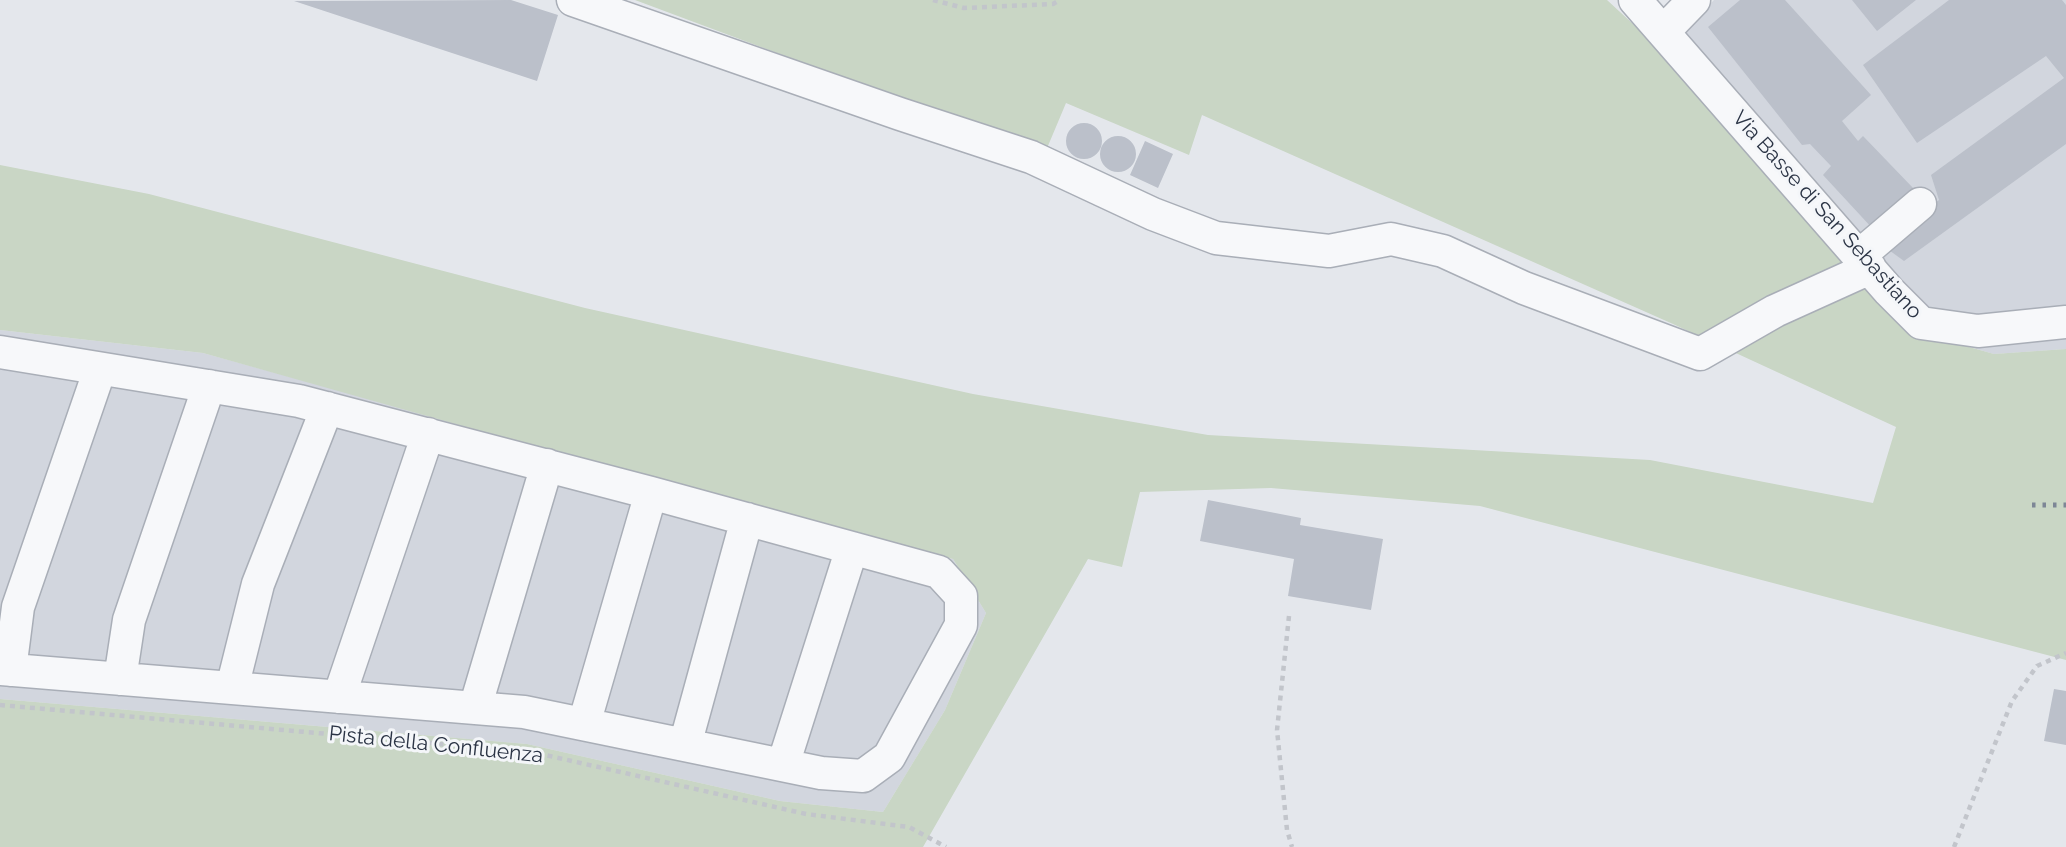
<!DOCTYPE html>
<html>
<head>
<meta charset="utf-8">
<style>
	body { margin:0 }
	canvas { display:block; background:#e4e7ec }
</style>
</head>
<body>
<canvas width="2066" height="847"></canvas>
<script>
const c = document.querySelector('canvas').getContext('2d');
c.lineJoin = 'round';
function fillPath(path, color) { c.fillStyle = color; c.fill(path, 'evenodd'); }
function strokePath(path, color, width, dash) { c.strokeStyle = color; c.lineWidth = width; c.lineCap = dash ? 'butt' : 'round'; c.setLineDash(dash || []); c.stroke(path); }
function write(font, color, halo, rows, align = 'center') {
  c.font = font + ' Raleway,sans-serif'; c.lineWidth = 6; c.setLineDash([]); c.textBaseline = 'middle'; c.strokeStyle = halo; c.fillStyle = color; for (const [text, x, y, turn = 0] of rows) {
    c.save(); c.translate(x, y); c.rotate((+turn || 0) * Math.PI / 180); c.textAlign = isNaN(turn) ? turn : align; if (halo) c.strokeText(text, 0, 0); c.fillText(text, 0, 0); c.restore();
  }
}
fillPath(new Path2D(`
	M 1714,0 L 2066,0 L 2066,349 L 1994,354 L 1912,331 L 1658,47 L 1689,26 Z
	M 0,330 L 203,353 L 953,559 L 986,613 L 945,710 L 883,812 L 780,801 L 527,744 L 0,699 Z`), '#d2d6de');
fillPath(new Path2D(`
	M 635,0 L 1607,0 L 1658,47 L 1912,331 L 1994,354 L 2066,349 L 2066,660 L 1480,506 L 1271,488 L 1140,492 L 1122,567 L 1088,559 L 923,847 L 0,847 L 0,699 L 527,744 L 780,801 L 883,812 L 945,710 L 986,613 L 953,559 L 612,468 L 203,353 L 0,330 L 0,165 L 149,194 L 585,308 L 973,394 L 1208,435 L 1650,460 L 1873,503 L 1896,427 L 1673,324 L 1202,115 L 1189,155 L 1066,103 L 1045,153 Z`), '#c9d6c5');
fillPath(new Path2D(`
	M 511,0 L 558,15 L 537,81 L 294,1 Z
	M 1740,0 L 1785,0 L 1871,95 L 1842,121 L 1858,141 L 1863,136 L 1914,189 L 1873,229 L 1823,175 L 1831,166 L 1810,144 L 1802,145 L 1708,27 Z
	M 1852,0 L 1916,0 L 1877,31 Z
	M 1949,0 L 2062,0 L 2066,5 L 2066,144 L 1904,261 L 1882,245 L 1939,200 L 1931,175 L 2064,78 L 2046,56 L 1917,143 L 1863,65 Z
	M1066 141a18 18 0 1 1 36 0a18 18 0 1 1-36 0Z
	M1100 154a18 18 0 1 1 36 0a18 18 0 1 1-36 0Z
	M 1145,141 L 1173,154 L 1158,188 L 1130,175 Z
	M 1208,500 L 1301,518 L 1300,525 L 1383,539 L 1371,610 L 1288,596 L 1294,559 L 1200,541 Z
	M 2054,689 L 2066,691 L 2066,745 L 2044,741 Z`), '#bbc0ca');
const minor = new Path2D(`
	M 573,0 L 900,114 L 1031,157 L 1153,214 L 1216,238 L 1329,251 L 1391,239 L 1443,251 L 1524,288 L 1700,354 L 1775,311 L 1870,268
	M 1635,0 L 1889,291 L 1921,323 L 1978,331 L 2066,322
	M 1663,32 L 1694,0
	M 1859,256 L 1920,204
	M 0,352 L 299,401 L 651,493 L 939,572 L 961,596 L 961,625 L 889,757 L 863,776 L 821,773 L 524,712 L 0,669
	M 10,670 L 18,607 L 100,369
	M 120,679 L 129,620 L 209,386
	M 232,688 L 258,584 L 327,408
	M 339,697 L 428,434
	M 475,708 L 547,465
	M 584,724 L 651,493
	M 685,745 L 747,519
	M 783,765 L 852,548`);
strokePath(minor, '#a9aeb7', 35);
strokePath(new Path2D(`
	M 933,0 L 964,8 L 1053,4 L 1060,0
	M 1289,616 L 1277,730 L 1287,830 L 1292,847
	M 0,705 L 532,752 L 806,814 L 909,827 L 946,847
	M 1954,847 L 2012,701 L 2037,666 L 2066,653`), '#c2c5cb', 4.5, [5, 5]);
strokePath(minor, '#f7f8fa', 32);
strokePath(new Path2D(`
	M 2032,505 L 2066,505`), '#7d8696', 5, [3.5, 7]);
write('21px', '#2b3445', '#f4f6f9', [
	["Via Basse di San Sebastiano",1827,215,48],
	["Pista della Confluenza",436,745,6]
]);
</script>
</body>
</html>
